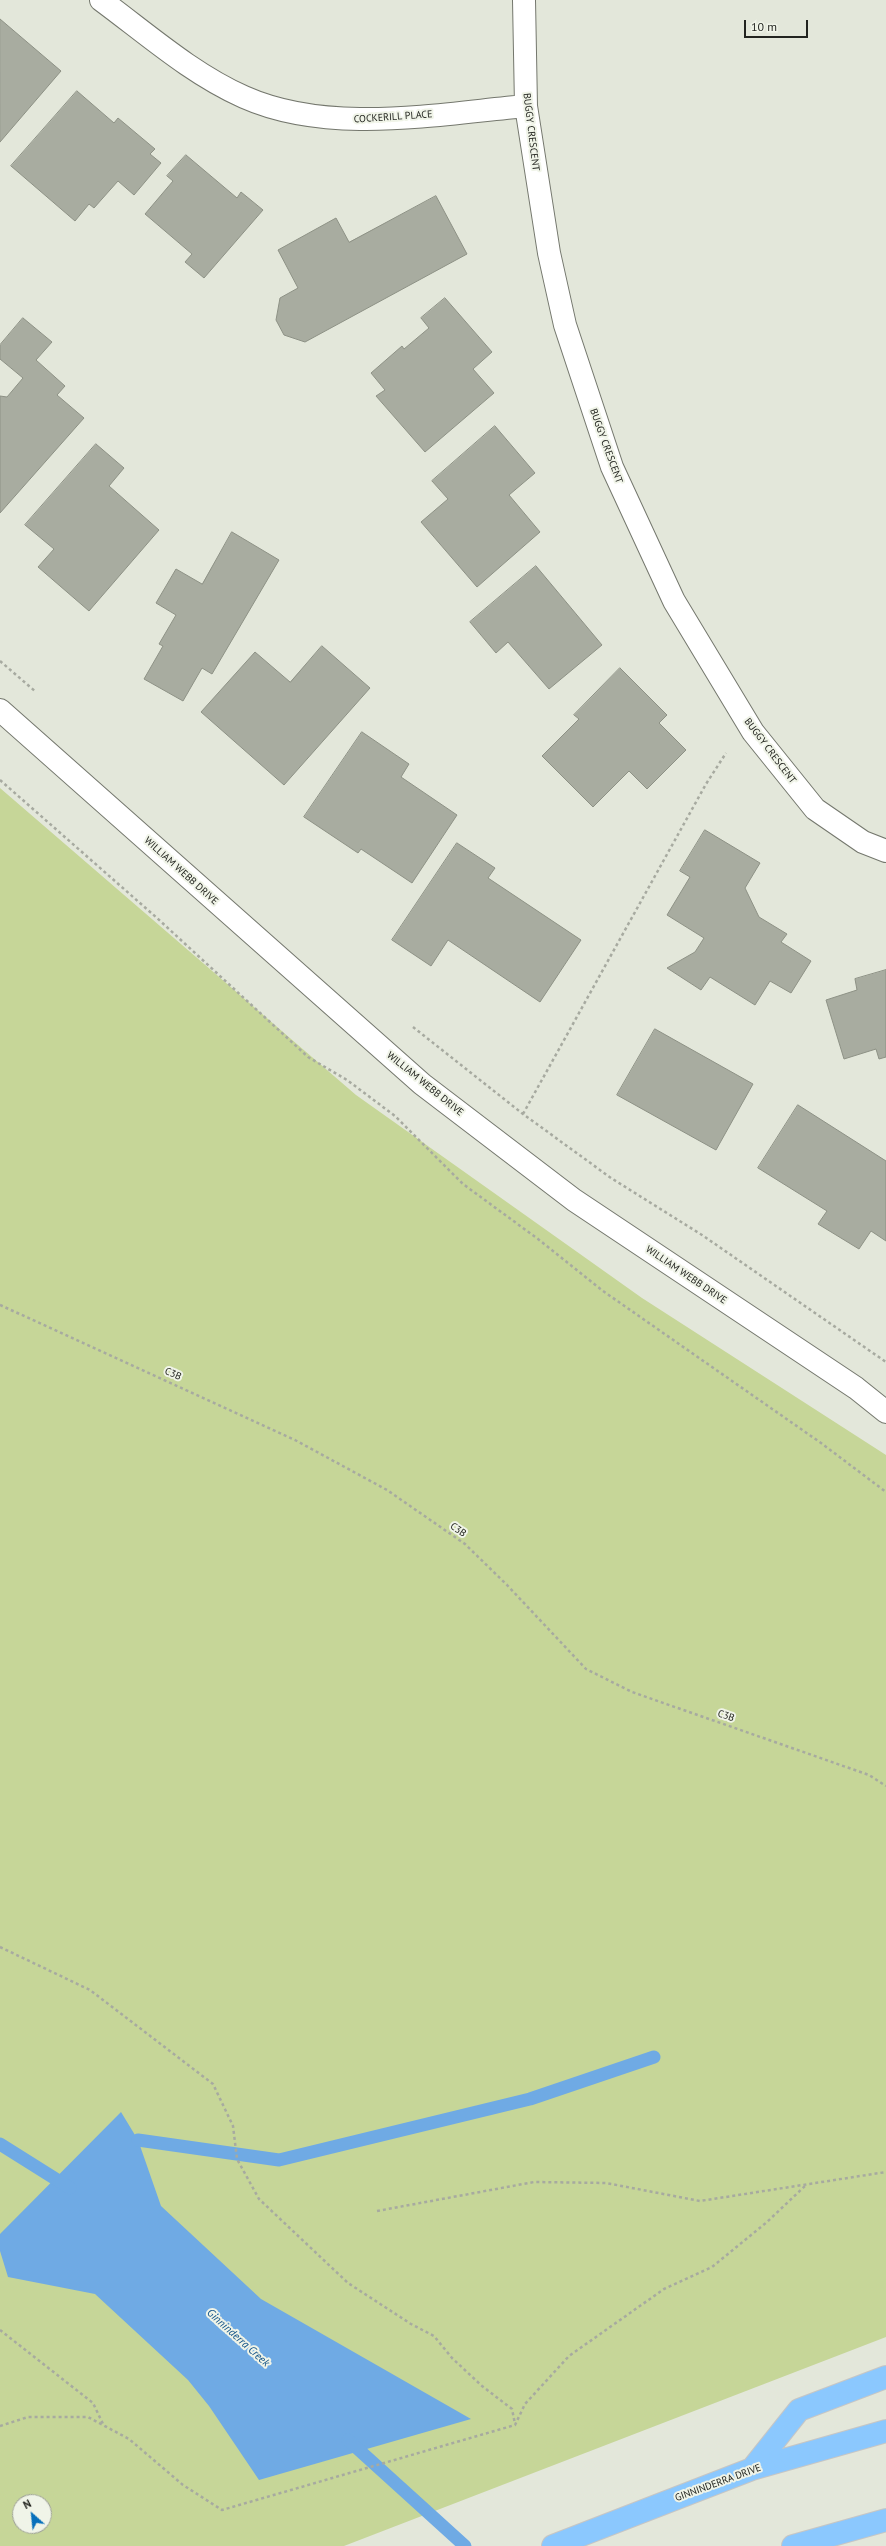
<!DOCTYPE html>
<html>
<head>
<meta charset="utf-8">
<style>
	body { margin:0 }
	#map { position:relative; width:886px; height:2546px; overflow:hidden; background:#e3e7da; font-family:"PT Sans",sans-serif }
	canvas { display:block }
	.north { position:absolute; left:12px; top:2494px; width:40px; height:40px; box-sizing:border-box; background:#f0f4e8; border:1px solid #9ea198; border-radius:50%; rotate:333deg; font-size:11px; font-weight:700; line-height:16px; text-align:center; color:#22241f }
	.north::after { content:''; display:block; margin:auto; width:14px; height:18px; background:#0770bb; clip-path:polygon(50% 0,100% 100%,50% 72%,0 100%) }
	.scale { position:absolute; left:744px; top:20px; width:64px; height:18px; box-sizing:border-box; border:2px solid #22241f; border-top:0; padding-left:5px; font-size:12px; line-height:14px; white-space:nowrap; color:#22241f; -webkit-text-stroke:3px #f0f4e8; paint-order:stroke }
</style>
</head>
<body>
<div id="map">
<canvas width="886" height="2546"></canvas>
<div class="north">N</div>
<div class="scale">10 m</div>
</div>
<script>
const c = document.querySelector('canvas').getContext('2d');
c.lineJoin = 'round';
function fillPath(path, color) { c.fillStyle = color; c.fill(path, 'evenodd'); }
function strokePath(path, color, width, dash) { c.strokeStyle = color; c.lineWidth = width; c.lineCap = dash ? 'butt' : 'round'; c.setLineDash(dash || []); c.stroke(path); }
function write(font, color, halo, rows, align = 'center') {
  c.font = font + ' "PT Sans",sans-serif'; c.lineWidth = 4; c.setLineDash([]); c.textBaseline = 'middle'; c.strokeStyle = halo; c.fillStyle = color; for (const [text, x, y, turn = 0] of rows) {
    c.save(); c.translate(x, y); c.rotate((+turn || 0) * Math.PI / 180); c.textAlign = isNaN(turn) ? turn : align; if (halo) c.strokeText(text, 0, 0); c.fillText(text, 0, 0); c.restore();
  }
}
fillPath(new Path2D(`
	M 0,788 L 356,1095 L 642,1298 L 886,1455 L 886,2337 L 344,2546 L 0,2546 ZM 20,2502 L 44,2502 L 44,2526 L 20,2526 Z`), '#c6d698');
fillPath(new Path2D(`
	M 121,2112 L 138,2140 L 161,2206 L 261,2299 L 471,2419 L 259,2480 L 209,2406 L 188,2380 L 95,2294 L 8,2277 L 0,2251 L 0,2234 Z`), '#6faae4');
strokePath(new Path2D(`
	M 138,2140 L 279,2160 L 530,2099 L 654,2057
	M 0,2144 L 70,2188
	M 348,2440 L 465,2546`), '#6faae4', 13);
const building = new Path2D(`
	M 0,19 L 61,71 L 0,142 Z
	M 77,91 L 114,123 L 118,118 L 155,149 L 150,154 L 161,163 L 134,195 L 118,181 L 94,208 L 89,204 L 75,221 L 11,166 Z
	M 186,155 L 237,198 L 241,192 L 263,210 L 204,278 L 185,262 L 192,254 L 145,214 L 173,181 L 167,176 Z
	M 436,196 L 467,254 L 305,342 L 284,335 L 276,320 L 280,298 L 298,288 L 278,250 L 336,218 L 349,242 Z
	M 445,298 L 492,352 L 473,369 L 494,393 L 425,452 L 376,396 L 385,390 L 371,373 L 402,346 L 404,349 L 429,328 L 421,318 Z
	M 23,318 L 52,342 L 36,360 L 65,386 L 57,395 L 84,418 L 0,513 L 0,396 L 7,397 L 23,378 L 0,359 L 0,345 Z
	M 495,426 L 535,473 L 509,495 L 540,532 L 477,587 L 421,522 L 448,499 L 432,481 Z
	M 96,444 L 124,468 L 109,486 L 159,530 L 89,611 L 38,567 L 54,549 L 25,525 Z
	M 232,532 L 279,560 L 212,674 L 202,668 L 183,701 L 144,679 L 163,646 L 159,644 L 176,615 L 156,603 L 176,569 L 202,584 Z
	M 536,566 L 602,645 L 549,689 L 508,642 L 496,653 L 470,622 Z
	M 322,646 L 370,688 L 284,785 L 201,712 L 255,652 L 290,682 Z
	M 620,668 L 667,715 L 659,723 L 686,750 L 647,789 L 629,771 L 593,807 L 542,756 L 579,719 L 574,715 Z
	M 362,732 L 409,764 L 401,777 L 457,815 L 412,883 L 361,849 L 358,853 L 304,817 Z
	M 705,830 L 760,863 L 745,888 L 759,917 L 787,934 L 781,942 L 811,961 L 791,993 L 770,981 L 755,1005 L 710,977 L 701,990 L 667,968 L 695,952 L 704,938 L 667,915 L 690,877 L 680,871 Z
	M 457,843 L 495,868 L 488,878 L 581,940 L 540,1002 L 448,940 L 431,966 L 392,940 Z
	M 886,970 L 886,1057 L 879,1059 L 876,1049 L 844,1059 L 826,1000 L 857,990 L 855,979 Z
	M 655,1029 L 753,1084 L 716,1150 L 617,1095 Z
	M 798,1105 L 886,1161 L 886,1241 L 871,1231 L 859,1249 L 818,1224 L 827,1211 L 758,1168 Z`);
fillPath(building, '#a8aca0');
strokePath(building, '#8d9185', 1);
const minor = new Path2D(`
	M 101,0 C 147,34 192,74 244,97 C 329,135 437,114 526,106
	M 524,0 L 526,106 L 549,253 L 565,325 L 612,467 L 674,601 L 753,732 L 815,809 L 863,842 L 886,851`);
const secondary = new Path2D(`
	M 0,710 L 422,1084 L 574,1200 L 856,1388 L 886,1412`);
const primary = new Path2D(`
	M 752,2469 L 799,2410 L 886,2377
	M 553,2546 L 752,2469 L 886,2431
	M 793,2546 L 886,2520`);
strokePath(minor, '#74776d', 24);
strokePath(secondary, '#74776d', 24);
strokePath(primary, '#c6c6c5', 24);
strokePath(new Path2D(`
	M 0,661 L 36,692
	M 0,780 L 157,918 L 308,1057 L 347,1080 L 395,1116 L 463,1184 L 538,1239 L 603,1291 L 821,1443 L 886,1492
	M 413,1027 L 523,1114 L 611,1178 L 702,1235 L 886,1362
	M 523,1114 L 706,784 L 726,753
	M 0,1305 L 295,1440 L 387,1490 L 465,1544 L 507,1585 L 586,1669 L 632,1692 L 869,1775 L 886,1786
	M 0,1947 L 90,1990 L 213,2084 L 233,2126 L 237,2159 L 259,2199 L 348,2283 L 411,2324 L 434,2336 L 452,2358 L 482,2386 L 512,2409 L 515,2424
	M 377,2211 L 534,2182 L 606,2183 L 700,2201 L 886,2172
	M 0,2330 L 93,2403 L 103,2424
	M 0,2426 L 28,2417 L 88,2417 L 129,2439 L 183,2485 L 222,2510 L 515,2425 L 525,2404 L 569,2356 L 664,2289 L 712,2267 L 767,2222 L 805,2186`), '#a7aaa0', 2.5, [3, 3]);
strokePath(minor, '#fff', 22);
strokePath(secondary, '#fff', 22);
strokePath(primary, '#8bc8fe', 22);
write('10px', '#22241f', '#f0f4e8', [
	["COCKERILL PLACE",393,117,-4],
	["BUGGY CRESCENT",531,132,83],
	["BUGGY CRESCENT",606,446,70],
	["BUGGY CRESCENT",770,751,53],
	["WILLIAM WEBB DRIVE",181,871,42],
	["WILLIAM WEBB DRIVE",425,1084,39],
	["WILLIAM WEBB DRIVE",686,1275,34],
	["C3B",173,1374,24],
	["C3B",458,1530,35],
	["C3B",726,1716,19],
	["GINNINDERRA DRIVE",718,2483,-20]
]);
write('italic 11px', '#0f5187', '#f0f4e8', [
	["Ginninderra Creek",238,2338,42]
]);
</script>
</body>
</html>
